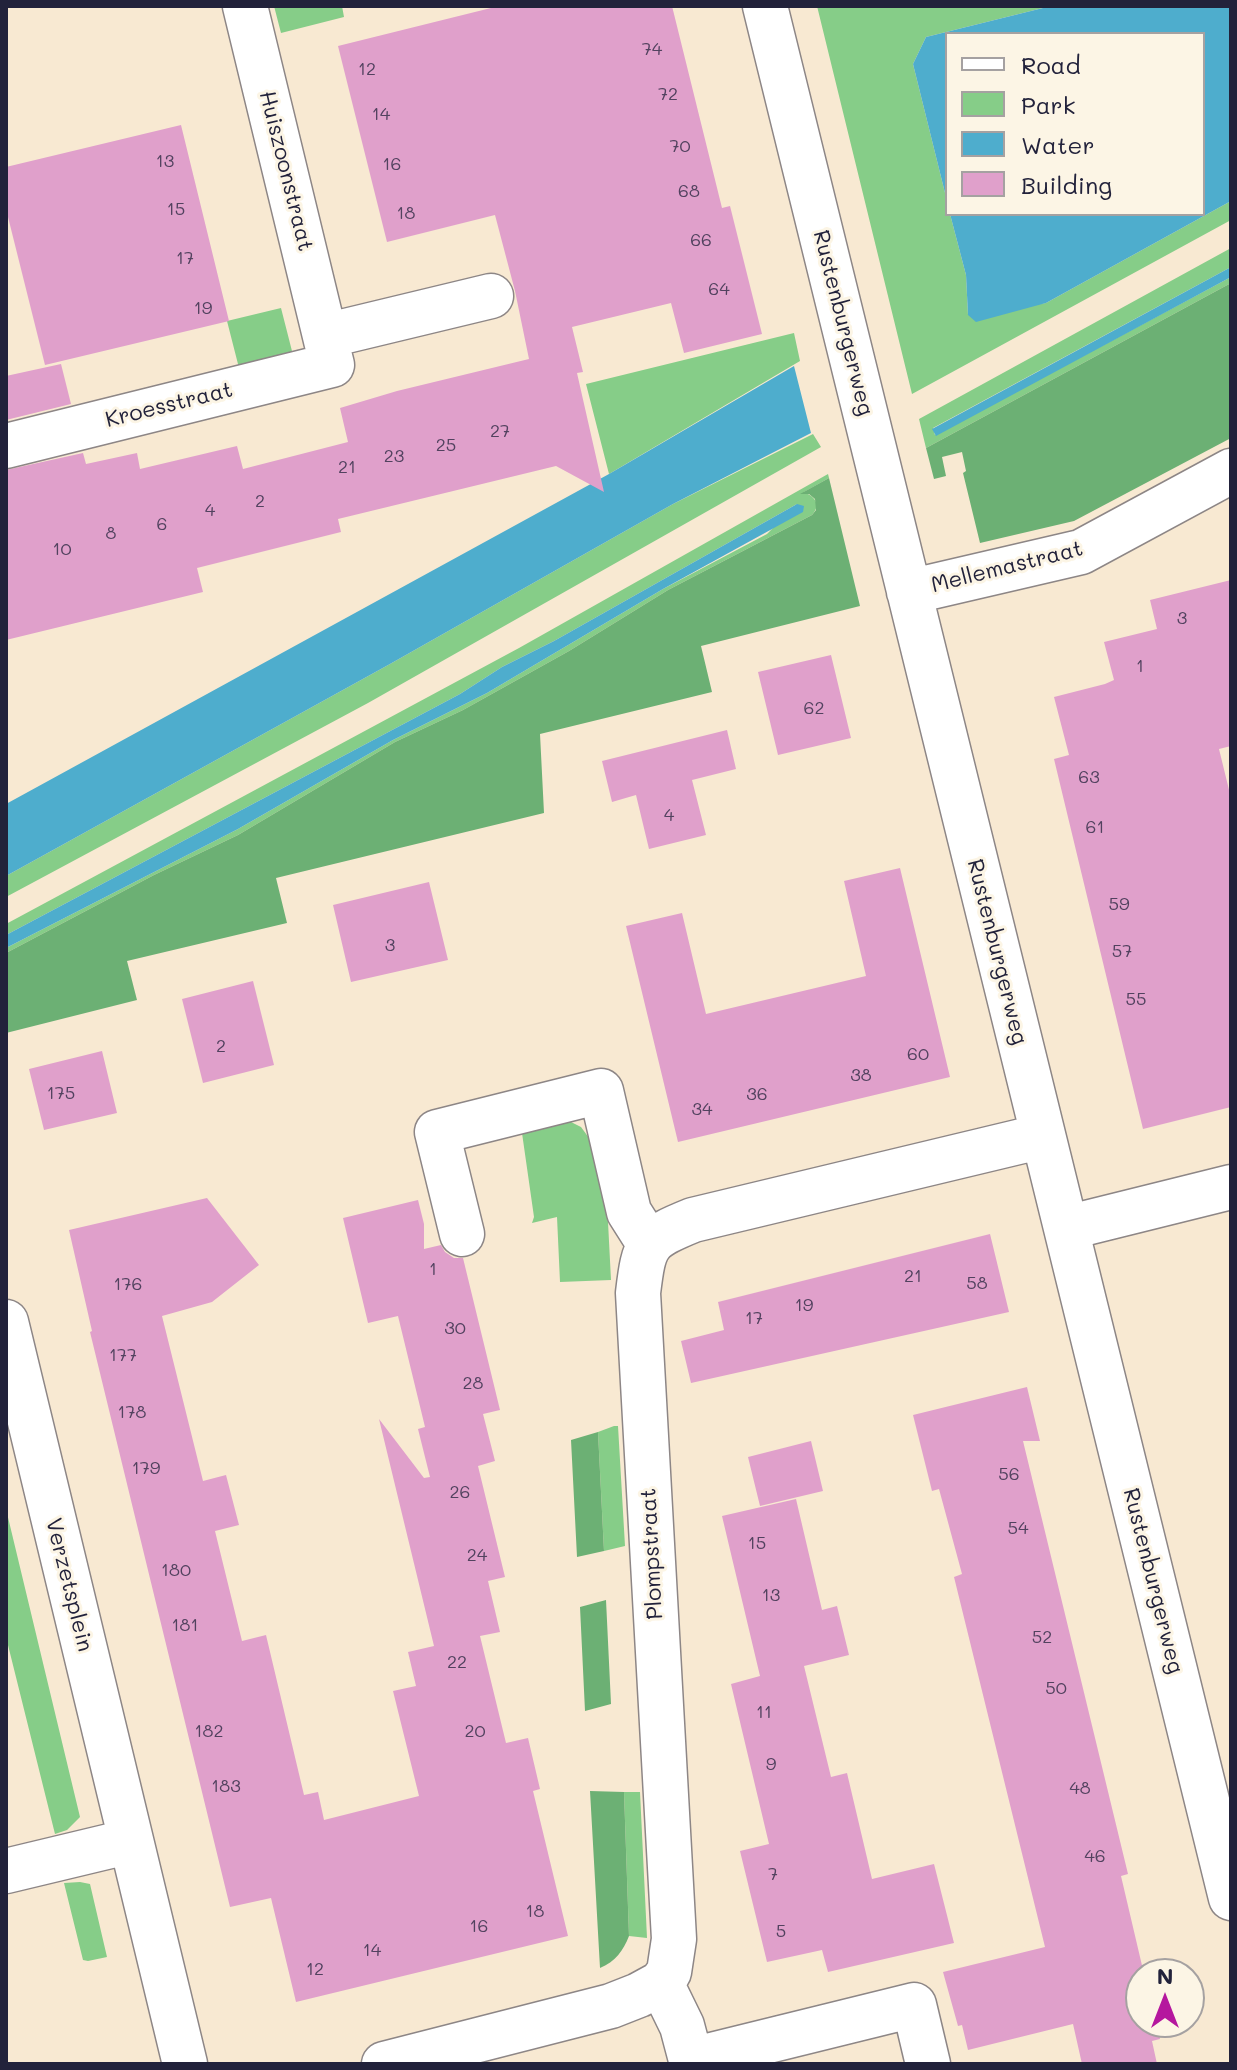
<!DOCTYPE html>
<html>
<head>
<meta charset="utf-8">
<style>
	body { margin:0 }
	#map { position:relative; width:1237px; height:2070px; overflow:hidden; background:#f8e9d2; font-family:Mali,sans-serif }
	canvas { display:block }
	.frame { position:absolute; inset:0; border:8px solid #22223b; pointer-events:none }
	.legend { position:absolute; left:945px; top:32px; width:260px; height:184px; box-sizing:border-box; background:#fcf5e5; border:2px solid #a5a1a1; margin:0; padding:10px 14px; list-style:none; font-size:24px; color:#22223b }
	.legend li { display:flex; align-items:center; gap:16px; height:40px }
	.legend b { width:40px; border:2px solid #a5a1a1 }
	.north { position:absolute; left:1125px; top:1958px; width:80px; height:80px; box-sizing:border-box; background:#fcf5e5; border:2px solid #a5a1a1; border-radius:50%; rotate:0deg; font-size:22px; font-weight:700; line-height:32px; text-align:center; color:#22223b }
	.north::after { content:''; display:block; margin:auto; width:28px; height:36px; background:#b5179e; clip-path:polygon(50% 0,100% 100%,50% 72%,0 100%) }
</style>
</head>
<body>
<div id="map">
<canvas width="1237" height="2070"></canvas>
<div class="frame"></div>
<ul class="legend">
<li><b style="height:10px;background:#fff"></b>Road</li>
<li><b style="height:22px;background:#86cd88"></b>Park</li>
<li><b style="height:22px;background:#4eadcd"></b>Water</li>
<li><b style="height:22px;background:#e0a0cb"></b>Building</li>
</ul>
<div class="north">N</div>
</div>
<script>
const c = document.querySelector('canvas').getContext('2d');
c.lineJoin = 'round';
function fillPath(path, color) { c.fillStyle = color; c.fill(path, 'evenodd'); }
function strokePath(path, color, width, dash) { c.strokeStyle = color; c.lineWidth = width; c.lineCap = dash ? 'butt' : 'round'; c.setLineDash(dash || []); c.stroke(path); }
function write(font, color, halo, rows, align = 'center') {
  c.font = font + ' Mali,sans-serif'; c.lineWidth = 6; c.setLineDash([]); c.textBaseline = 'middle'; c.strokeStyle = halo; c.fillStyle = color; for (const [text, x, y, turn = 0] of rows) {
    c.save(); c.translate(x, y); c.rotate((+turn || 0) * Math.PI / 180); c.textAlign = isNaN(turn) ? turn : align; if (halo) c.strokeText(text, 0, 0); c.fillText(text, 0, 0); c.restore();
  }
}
fillPath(new Path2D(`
	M 274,6 L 342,6 L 344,17 L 281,33 Z
	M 817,6 L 1051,6 L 926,37 L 913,64 L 947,201 L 947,214 L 950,214 L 966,275 L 968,315 L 1046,303 L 1231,201 L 1231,220 L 912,394 Z
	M 1231,248 L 1231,267 L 933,428 L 935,435 L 1231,277 L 1231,283 L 926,448 L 919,419 Z
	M 281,308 L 293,355 L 239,368 L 227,321 Z
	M 794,333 L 800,361 L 609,474 L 586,384 Z
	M 813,434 L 821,447 L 368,703 L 6,897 L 6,876 L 390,664 L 673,504 Z
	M 828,474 L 829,478 L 804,492 C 814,496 822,504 812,515 L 668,590 L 569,651 L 463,710 L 395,742 L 238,835 L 154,875 L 6,953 L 6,948 L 238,829 L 393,740 L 487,693 L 663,589 L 767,534 L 797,504 L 554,641 L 502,667 L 460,694 L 6,935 L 6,924 L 519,648 Z
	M 562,1122 L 571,1122 L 581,1127 L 592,1142 L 608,1222 L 611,1280 L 560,1282 L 557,1217 L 532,1223 L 534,1217 L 522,1133 Z
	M 614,1426 L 618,1426 L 625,1546 L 604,1551 L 598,1432 Z
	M 6,1509 L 80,1817 L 67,1830 L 55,1834 L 6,1637 Z
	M 624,1792 L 640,1792 L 647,1938 L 629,1936 Z
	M 80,1882 L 90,1884 L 107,1957 L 88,1961 L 83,1960 L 64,1883 Z`), '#86cd88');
fillPath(new Path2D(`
	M 1231,283 L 1231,438 L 1074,521 L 980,543 L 963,473 L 966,471 L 962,452 L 942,457 L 946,476 L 934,479 L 926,448 Z
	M 829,478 L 860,606 L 701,646 L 712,692 L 540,734 L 544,813 L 276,878 L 287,923 L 127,961 L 137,1000 L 6,1033 L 6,953 L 154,875 L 238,835 L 395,742 L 463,710 L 569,651 L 668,590 L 812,515 L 816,510 L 815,499 L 809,494 L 800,494 Z
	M 598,1432 L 604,1551 L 577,1557 L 571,1440 Z
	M 606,1600 L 611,1704 L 585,1711 L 580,1607 Z
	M 590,1791 L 624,1792 L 629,1936 C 623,1951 616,1961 600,1968 Z`), '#6cb074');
fillPath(new Path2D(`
	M 1051,6 L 1231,6 L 1231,201 L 1046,303 L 976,322 L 968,315 L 966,275 L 950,214 L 1203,214 L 1203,34 L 947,34 L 947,201 L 913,64 L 926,37 Z
	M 1231,267 L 1231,277 L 936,436 L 932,429 Z
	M 794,366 L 811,433 L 673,504 L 390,664 L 6,876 L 6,804 L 609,474 Z
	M 797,504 L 804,506 L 803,512 L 663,589 L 487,693 L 393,740 L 238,829 L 6,948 L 6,935 L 460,694 L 502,667 L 554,641 Z`), '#4eadcd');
fillPath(new Path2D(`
	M 499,6 L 672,6 L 722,208 L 730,206 L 762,334 L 684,353 L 671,303 L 572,327 L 583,372 L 577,373 L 604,492 L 556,466 L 338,519 L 341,532 L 197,568 L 203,592 L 6,640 L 6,470 L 83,453 L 86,464 L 137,453 L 140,469 L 237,446 L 243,469 L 348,442 L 340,408 L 397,391 L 529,359 L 515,291 L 495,215 L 387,242 L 338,46 Z
	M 181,125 L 229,321 L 45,365 L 6,209 L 6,167 Z
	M 61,364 L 71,404 L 6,420 L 6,376 Z
	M 1231,580 L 1231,746 L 1219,749 L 1231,798 L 1231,1107 L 1143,1129 L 1054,759 L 1069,755 L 1054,697 L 1105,684 L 1114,680 L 1104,642 L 1157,629 L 1150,600 Z
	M 831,655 L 851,738 L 778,755 L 758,672 Z
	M 727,730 L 736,769 L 692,780 L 706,835 L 649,849 L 636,795 L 612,802 L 602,761 Z
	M 900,868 L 950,1077 L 678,1142 L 626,926 L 682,913 L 706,1014 L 866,976 L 844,881 Z
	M 429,882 L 448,960 L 351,982 L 333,905 Z
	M 253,981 L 274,1065 L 203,1083 L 182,999 Z
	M 102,1051 L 117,1113 L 44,1130 L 29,1069 Z
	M 207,1198 L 259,1265 L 212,1302 L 162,1316 L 203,1481 L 226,1475 L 239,1525 L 215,1531 L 242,1641 L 266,1635 L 304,1795 L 318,1792 L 324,1820 L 419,1796 L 393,1691 L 416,1686 L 408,1652 L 434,1646 L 379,1419 L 424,1478 L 430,1477 L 418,1429 L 425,1427 L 398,1316 L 368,1323 L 343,1218 L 418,1200 L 424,1224 L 424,1249 L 441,1245 L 445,1252 L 454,1258 L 463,1258 L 500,1410 L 483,1414 L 495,1461 L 478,1466 L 505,1577 L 488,1581 L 500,1632 L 480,1636 L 506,1743 L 528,1738 L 540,1789 L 533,1791 L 568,1936 L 296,2002 L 271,1898 L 230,1907 L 90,1332 L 92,1331 L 69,1230 Z
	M 990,1234 L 1009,1312 L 691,1383 L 681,1341 L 724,1330 L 718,1302 Z
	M 1027,1387 L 1040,1441 L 1023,1441 L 1128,1874 L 1121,1876 L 1144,1974 L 1141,1974 L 1141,2022 L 1156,2022 L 1160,2039 L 1152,2041 L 1157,2064 L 1082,2064 L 1073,2024 L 968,2050 L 962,2025 L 958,2026 L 943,1972 L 1045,1947 L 954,1577 L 962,1574 L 939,1489 L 932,1491 L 913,1415 Z
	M 811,1441 L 823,1491 L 760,1506 L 748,1457 Z
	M 796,1499 L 822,1610 L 837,1606 L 849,1655 L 804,1666 L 831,1777 L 847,1773 L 872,1879 L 934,1864 L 954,1943 L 828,1972 L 822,1950 L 767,1962 L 740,1851 L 769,1844 L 731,1684 L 760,1676 L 722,1516 Z`), '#e0a0cb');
const minor = new Path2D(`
	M 765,6 L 1231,1898
	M 325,336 L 491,296
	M 6,446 L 332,365 L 245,6
	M 909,592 L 1081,552 L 1231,471
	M 1066,1228 L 1231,1187
	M 462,1234 L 437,1132 L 601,1091 L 629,1212 L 648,1242
	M 6,1322 L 185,2064
	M 6,1871 L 131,1841
	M 661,1983 L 682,2026 L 691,2060
	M 384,2064 L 611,2006 L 639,1995 L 661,1983 L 669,1972 L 674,1939 L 638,1293 C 644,1243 646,1239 693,1220 L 1043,1136
	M 692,2064 L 691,2060 L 914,2005 L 928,2064`);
strokePath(minor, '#8d8686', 47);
strokePath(minor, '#fff', 44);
write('18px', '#52425f', null, [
	["74",652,49],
	["12",367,69],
	["72",668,94],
	["14",381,114],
	["70",680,146],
	["13",165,161],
	["16",392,164],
	["68",689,191],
	["15",176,209],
	["18",406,213],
	["66",701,240],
	["17",185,258],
	["64",719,289],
	["19",203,308],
	["27",500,431],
	["25",446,445],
	["23",394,456],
	["21",347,467],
	["2",260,501],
	["4",210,510],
	["6",162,524],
	["8",111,533],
	["10",62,549],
	["3",1182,618],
	["1",1140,666],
	["62",814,708],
	["63",1089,777],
	["4",669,815],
	["61",1095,827],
	["59",1119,904],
	["3",390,945],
	["57",1122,951],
	["55",1136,999],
	["2",221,1046],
	["60",918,1054],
	["38",861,1075],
	["175",61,1093],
	["36",757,1094],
	["34",702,1109],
	["1",433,1269],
	["21",913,1276],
	["58",977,1283],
	["176",128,1284],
	["19",804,1305],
	["17",754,1318],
	["30",455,1328],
	["177",123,1355],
	["28",473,1383],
	["178",132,1412],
	["179",146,1468],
	["56",1009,1474],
	["26",460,1492],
	["54",1018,1528],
	["15",757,1543],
	["24",477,1555],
	["180",176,1570],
	["13",771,1595],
	["181",185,1625],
	["52",1042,1637],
	["22",457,1662],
	["50",1056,1688],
	["11",764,1712],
	["182",209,1731],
	["20",475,1731],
	["9",771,1764],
	["183",226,1786],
	["48",1080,1788],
	["46",1095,1856],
	["7",773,1874],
	["18",535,1911],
	["16",479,1926],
	["5",781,1931],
	["14",372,1950],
	["12",315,1969]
]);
write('22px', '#22223b', '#fcf5e5', [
	["Huiszoonstraat",286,171,76],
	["Rustenburgerweg",843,323,76],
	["Kroesstraat",169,405,-14],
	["Mellemastraat",1007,567,-14],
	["Rustenburgerweg",997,952,76],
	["Plompstraat",652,1554,-93],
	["Rustenburgerweg",1153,1581,76],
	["Verzetsplein",69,1585,76]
]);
</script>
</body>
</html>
